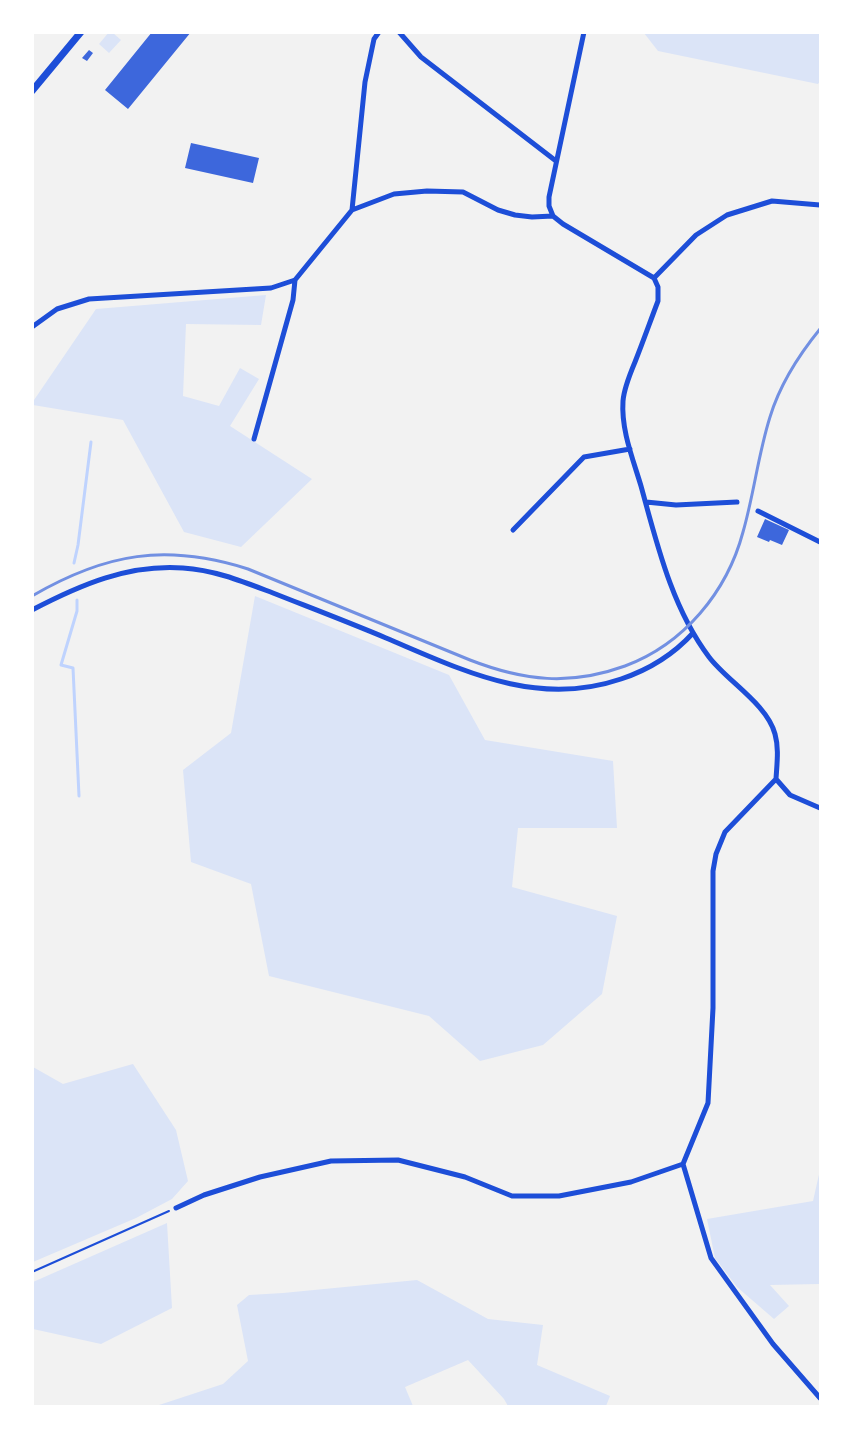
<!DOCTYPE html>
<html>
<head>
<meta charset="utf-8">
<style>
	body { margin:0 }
	#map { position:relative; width:853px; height:1439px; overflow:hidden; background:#f2f2f2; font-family:"Archivo Narrow",sans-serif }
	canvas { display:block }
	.frame { position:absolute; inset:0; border:34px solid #fff; pointer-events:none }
</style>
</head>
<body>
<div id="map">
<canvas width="853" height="1439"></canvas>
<div class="frame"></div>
</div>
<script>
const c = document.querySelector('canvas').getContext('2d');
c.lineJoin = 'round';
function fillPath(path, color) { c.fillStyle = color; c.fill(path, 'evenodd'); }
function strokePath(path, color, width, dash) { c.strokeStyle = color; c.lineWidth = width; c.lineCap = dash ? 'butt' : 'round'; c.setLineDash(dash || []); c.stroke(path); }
fillPath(new Path2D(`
	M 109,32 L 113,33 L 121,40 L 109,53 L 99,44 Z
	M 644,33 L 820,33 L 820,81 L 818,84 L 658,51 Z
	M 266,295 L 261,325 L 186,324 L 183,396 L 219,406 L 240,368 L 259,379 L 230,426 L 312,479 L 241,547 L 184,532 L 123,420 L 33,405 L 32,403 L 96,309 Z
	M 255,596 L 449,675 L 485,740 L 613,761 L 617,828 L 518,828 L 512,887 L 617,916 L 602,994 L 543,1045 L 480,1061 L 429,1016 L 269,976 L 251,884 L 191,862 L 183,770 L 231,733 Z
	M 133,1064 L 176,1130 L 188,1181 L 172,1199 L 136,1218 L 33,1262 L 33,1067 L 63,1084 Z
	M 820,1170 L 820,1333 L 819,1284 L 770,1285 L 789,1306 L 774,1319 L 737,1287 L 715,1258 L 707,1219 L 813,1201 Z
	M 167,1223 L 172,1308 L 101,1344 L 33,1329 L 33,1282 Z
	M 417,1280 L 488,1319 L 543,1325 L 537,1365 L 610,1396 L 606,1406 L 508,1406 L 504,1399 L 468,1360 L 405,1387 L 413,1406 L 156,1406 L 223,1384 L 248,1361 L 237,1305 L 249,1295 L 283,1293 Z`), '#dbe4f7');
strokePath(new Path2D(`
	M 74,563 L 78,545 L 91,442
	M 77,600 L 77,611 L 61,665 L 73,668 L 79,796`), '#bfd3fe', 3);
fillPath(new Path2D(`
	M 152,32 L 191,32 L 128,109 L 105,90 Z
	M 89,50 L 93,53 L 87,61 L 82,58 Z
	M 191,143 L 259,158 L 253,183 L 185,168 Z
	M 765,519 L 789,530 L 782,545 L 770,540 L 769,542 L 757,537 Z`), '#3d67dc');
strokePath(new Path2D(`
	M 32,1272 L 169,1211`), '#1d4ed8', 2);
strokePath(new Path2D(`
	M 399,32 L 421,57 L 556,161
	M 352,210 L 365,82 L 374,39 L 379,32
	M 553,216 L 549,206 L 549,197 L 584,32
	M 654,278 L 658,287 L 658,301 C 650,322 643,342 635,362 C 630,374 624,388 623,401 C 621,430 633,459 641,486 C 657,544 672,608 709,657 C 727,681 767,704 775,734 C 779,748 777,763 776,779 L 725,832 L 716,854 L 713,871 L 713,1008 L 708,1103 L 683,1164 L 711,1258 L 773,1344 L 820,1398
	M 654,278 L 696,235 L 727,215 L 772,201 L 820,205
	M 32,327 L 57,309 L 89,299 L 271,288 L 295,280
	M 254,439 L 293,300 L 295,280 L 352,210 L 394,194 L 427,191 L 463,192 L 498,210 L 515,215 L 532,217 L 553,216 L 563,224 L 654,278
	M 646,502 L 676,505 L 737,502
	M 758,511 L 820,542
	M 513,530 L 584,457 L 630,449
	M 32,610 C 80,585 128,564 183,568 C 215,570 244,582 273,593 C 311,608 348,622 386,638 C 462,670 536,708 621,679 C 648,670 673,655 693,633
	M 776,779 L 790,795 L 820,808
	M 176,1208 L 204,1195 L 260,1177 L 331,1161 L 398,1160 L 465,1177 L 512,1196 L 559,1196 L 631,1182 L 683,1164`), '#1d4ed8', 5);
strokePath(new Path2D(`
	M 32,91 L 81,32`), '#1d4ed8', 7);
strokePath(new Path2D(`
	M 32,596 C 106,553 166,543 248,569 L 470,660 C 524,681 570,686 625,666 C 684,644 727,592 743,532 C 754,494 758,455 770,417 C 780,384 798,356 820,329`), '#7290e2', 3);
</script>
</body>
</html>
